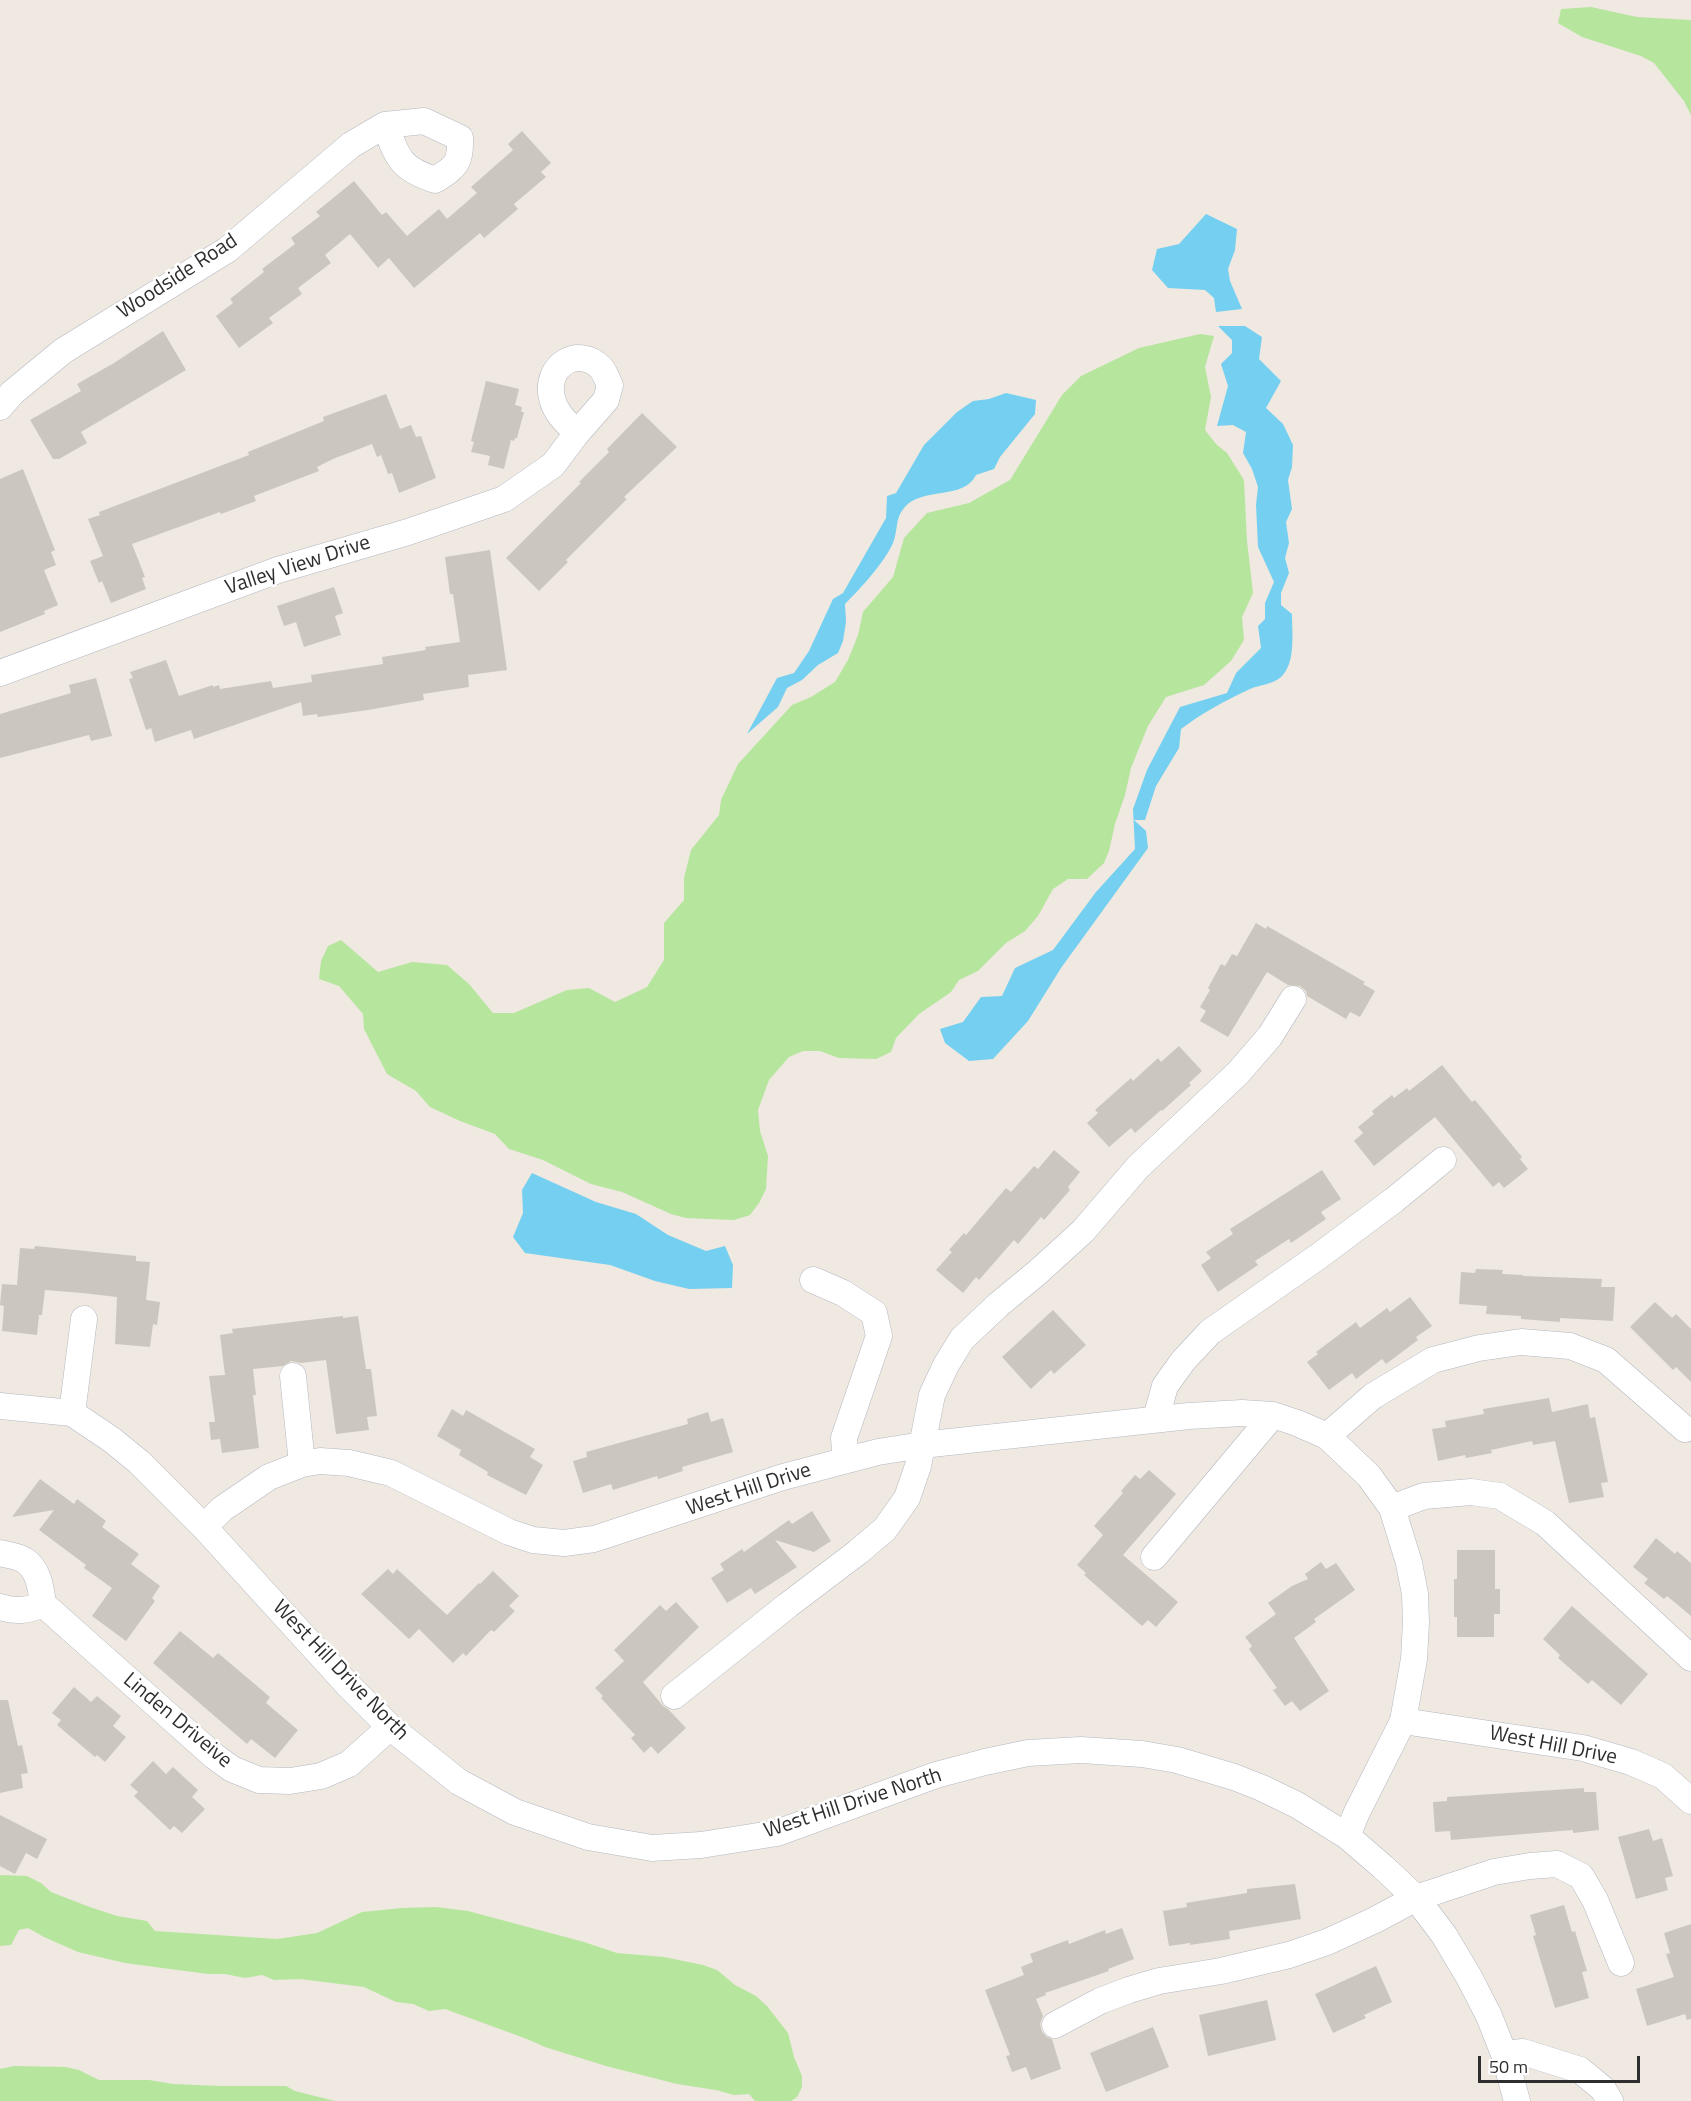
<!DOCTYPE html>
<html>
<head>
<meta charset="utf-8">
<style>
	body { margin:0 }
	#map { position:relative; width:1691px; height:2101px; overflow:hidden; background:#efe9e1; font-family:"Titillium Web",sans-serif }
	canvas { display:block }
	.scale { position:absolute; left:1478px; top:2056px; width:162px; height:27px; box-sizing:border-box; border:3px solid #2e2e2e; border-top:0; padding-left:8px; font-size:18px; line-height:21px; white-space:nowrap; color:#2e2e2e; -webkit-text-stroke:4px #fff; paint-order:stroke }
</style>
</head>
<body>
<div id="map">
<canvas width="1691" height="2101"></canvas>
<div class="scale">50 m</div>
</div>
<script>
const c = document.querySelector('canvas').getContext('2d');
c.lineJoin = 'round';
function fillPath(path, color) { c.fillStyle = color; c.fill(path, 'evenodd'); }
function strokePath(path, color, width, dash) { c.strokeStyle = color; c.lineWidth = width; c.lineCap = dash ? 'butt' : 'round'; c.setLineDash(dash || []); c.stroke(path); }
function write(font, color, halo, rows, align = 'center') {
  c.font = font + ' "Titillium Web",sans-serif'; c.lineWidth = 5; c.setLineDash([]); c.textBaseline = 'middle'; c.strokeStyle = halo; c.fillStyle = color; for (const [text, x, y, turn = 0] of rows) {
    c.save(); c.translate(x, y); c.rotate((+turn || 0) * Math.PI / 180); c.textAlign = isNaN(turn) ? turn : align; if (halo) c.strokeText(text, 0, 0); c.fillText(text, 0, 0); c.restore();
  }
}
fillPath(new Path2D(`
	M 1591,7 L 1637,17 L 1691,20 L 1691,115 L 1684,101 L 1654,63 L 1641,56 L 1582,37 L 1558,23 L 1561,9 Z
	M 1200,334 L 1214,336 L 1205,367 L 1211,397 L 1205,430 L 1216,444 L 1227,453 L 1244,480 L 1247,541 L 1253,593 L 1242,617 L 1244,640 L 1231,661 L 1204,685 L 1166,697 L 1148,726 L 1131,768 L 1125,795 L 1115,824 L 1109,851 L 1104,863 L 1087,879 L 1068,879 L 1053,889 L 1038,916 L 1025,931 L 1006,943 L 978,971 L 959,980 L 951,992 L 919,1014 L 896,1038 L 891,1052 L 876,1059 L 839,1058 L 820,1051 L 803,1051 L 789,1057 L 769,1080 L 758,1110 L 760,1131 L 768,1156 L 766,1189 L 759,1203 L 750,1215 L 734,1220 L 686,1218 L 671,1214 L 622,1192 L 591,1184 L 543,1160 L 509,1149 L 495,1134 L 460,1121 L 430,1107 L 416,1091 L 387,1074 L 364,1029 L 363,1014 L 339,986 L 319,979 L 321,961 L 328,946 L 341,940 L 378,972 L 412,962 L 447,965 L 469,984 L 493,1013 L 514,1013 L 567,990 L 589,988 L 615,1002 L 647,987 L 664,960 L 664,923 L 684,900 L 684,878 L 691,850 L 719,815 L 721,800 L 738,764 L 792,705 L 811,697 L 835,682 L 848,660 L 858,635 L 863,612 L 893,577 L 904,538 L 927,513 L 969,503 L 1010,480 L 1062,395 L 1081,376 L 1139,348 Z
	M 0,1875 L 27,1876 L 41,1883 L 51,1892 L 87,1906 L 117,1916 L 147,1921 L 155,1931 L 277,1939 L 317,1933 L 362,1912 L 402,1908 L 436,1907 L 468,1911 L 584,1942 L 617,1953 L 664,1957 L 703,1965 L 717,1970 L 735,1985 L 756,1996 L 767,2006 L 788,2033 L 794,2057 L 802,2076 L 802,2087 L 797,2097 L 791,2101 L 755,2101 L 749,2094 L 734,2095 L 716,2090 L 677,2084 L 606,2066 L 545,2047 L 527,2039 L 445,2009 L 429,2011 L 413,2004 L 396,2002 L 364,1987 L 300,1979 L 274,1980 L 262,1975 L 245,1978 L 225,1974 L 208,1974 L 125,1963 L 78,1952 L 44,1937 L 28,1928 L 19,1930 L 11,1945 L 0,1946 Z
	M 14,2066 L 66,2067 L 79,2070 L 99,2080 L 149,2080 L 173,2084 L 221,2086 L 286,2086 L 295,2091 L 335,2101 L 0,2101 L 0,2069 Z`), '#b6e59e');
fillPath(new Path2D(`
	M 1206,214 L 1237,229 L 1235,250 L 1228,269 L 1230,281 L 1242,309 L 1216,312 L 1214,298 L 1205,290 L 1168,288 L 1152,270 L 1157,249 L 1179,244 Z
	M 1218,326 L 1245,326 L 1262,337 L 1259,359 L 1281,381 L 1266,408 L 1283,424 L 1293,445 L 1292,467 L 1288,480 L 1292,509 L 1286,522 L 1289,543 L 1285,558 L 1289,573 L 1281,593 L 1281,605 L 1292,614 C 1292,633 1296,663 1281,677 C 1274,684 1259,685 1250,689 C 1226,700 1202,713 1181,729 L 1179,748 L 1156,786 L 1145,820 L 1134,820 L 1146,831 L 1148,848 L 1061,968 L 1028,1021 L 993,1059 L 969,1061 L 945,1043 L 940,1029 L 963,1022 L 981,997 L 1002,996 L 1015,968 L 1053,950 L 1096,892 L 1135,849 L 1133,809 L 1147,770 L 1180,707 L 1227,693 L 1236,673 L 1261,648 L 1258,626 L 1265,619 L 1265,603 L 1274,582 L 1258,547 L 1256,505 L 1258,487 L 1252,469 L 1243,453 L 1246,432 L 1233,425 L 1217,426 L 1228,386 L 1221,364 L 1232,353 L 1232,340 Z
	M 1006,393 L 1036,400 L 1035,414 L 1000,457 L 994,469 L 976,475 C 963,501 922,486 904,508 C 895,518 898,531 893,543 C 884,563 861,588 845,604 L 846,622 L 843,641 L 838,653 L 818,665 L 802,680 L 787,688 L 778,707 L 747,734 L 777,678 L 794,673 L 809,651 L 833,599 L 843,593 L 886,518 L 887,496 L 896,493 L 924,445 L 957,412 L 973,401 L 989,399 Z
	M 532,1173 L 596,1202 L 636,1214 L 668,1235 L 706,1251 L 725,1246 L 733,1265 L 732,1288 L 689,1289 L 655,1281 L 610,1265 L 525,1253 L 513,1237 L 523,1213 L 522,1190 Z`), '#75cff0');
fillPath(new Path2D(`
	M 522,131 L 551,163 L 541,172 L 546,177 L 514,204 L 518,209 L 484,238 L 480,233 L 414,288 L 389,258 L 378,268 L 350,234 L 325,255 L 331,263 L 298,288 L 302,294 L 269,318 L 273,323 L 239,348 L 216,316 L 233,303 L 230,299 L 264,272 L 262,269 L 295,244 L 291,238 L 320,216 L 316,212 L 354,181 L 382,215 L 386,212 L 407,236 L 439,209 L 447,219 L 477,193 L 471,187 L 513,150 L 508,144 Z
	M 163,331 L 186,370 L 81,432 L 87,443 L 59,459 L 53,459 L 30,420 L 81,391 L 77,384 L 114,363 Z
	M 486,381 L 519,389 L 515,405 L 522,407 L 521,412 L 524,412 L 517,438 L 515,438 L 514,441 L 511,440 L 504,469 L 488,465 L 490,456 L 471,452 L 474,442 L 471,441 Z
	M 386,394 L 400,429 L 411,425 L 416,437 L 421,436 L 436,478 L 399,493 L 392,473 L 388,474 L 381,455 L 377,457 L 372,444 L 333,459 L 317,467 L 319,471 L 254,496 L 256,501 L 221,514 L 220,512 L 132,544 L 145,577 L 142,578 L 146,589 L 111,603 L 102,581 L 99,583 L 90,561 L 103,556 L 88,519 L 100,515 L 99,512 L 249,455 L 248,452 L 324,421 L 323,417 Z
	M 642,413 L 677,447 L 624,497 L 627,499 L 566,560 L 568,562 L 539,591 L 506,558 L 581,483 L 579,482 L 609,452 L 607,449 Z
	M 23,469 L 55,550 L 51,552 L 56,565 L 44,570 L 58,605 L 44,611 L 45,614 L 0,632 L 0,479 Z
	M 490,550 L 507,670 L 468,675 L 469,687 L 423,694 L 424,700 L 368,710 L 318,717 L 317,714 L 303,716 L 301,702 L 194,739 L 191,730 L 155,742 L 151,728 L 146,730 L 129,679 L 133,678 L 130,672 L 166,660 L 179,696 L 213,685 L 213,687 L 219,685 L 220,689 L 271,681 L 273,688 L 312,682 L 311,675 L 383,664 L 382,657 L 426,650 L 425,647 L 460,642 L 453,594 L 450,594 L 445,557 Z
	M 334,587 L 343,613 L 335,616 L 341,635 L 304,647 L 296,622 L 284,626 L 277,606 Z
	M 96,678 L 112,736 L 91,741 L 89,735 L 0,758 L 0,714 L 71,693 L 69,685 Z
	M 1256,923 L 1266,929 L 1267,926 L 1365,982 L 1363,984 L 1375,991 L 1360,1017 L 1350,1012 L 1346,1019 L 1307,996 L 1306,991 L 1300,986 L 1288,985 L 1267,972 L 1228,1037 L 1200,1021 L 1206,1011 L 1200,1007 L 1210,990 L 1208,988 L 1221,964 L 1225,966 L 1232,954 L 1237,956 Z
	M 1179,1046 L 1202,1071 L 1189,1083 L 1191,1085 L 1162,1111 L 1161,1110 L 1135,1133 L 1131,1128 L 1109,1147 L 1087,1123 L 1098,1113 L 1095,1110 L 1131,1078 L 1133,1081 L 1158,1058 L 1161,1062 Z
	M 1442,1065 L 1472,1102 L 1475,1100 L 1522,1157 L 1520,1159 L 1528,1169 L 1504,1188 L 1499,1182 L 1493,1187 L 1435,1117 L 1374,1166 L 1354,1141 L 1363,1133 L 1358,1127 L 1374,1114 L 1372,1111 L 1392,1095 L 1394,1098 L 1407,1088 L 1409,1091 Z
	M 1054,1150 L 1080,1172 L 1068,1187 L 1070,1190 L 1044,1220 L 1041,1217 L 1018,1244 L 1014,1240 L 979,1280 L 976,1277 L 963,1293 L 936,1270 L 952,1252 L 949,1250 L 964,1233 L 966,1235 L 1006,1188 L 1011,1192 L 1034,1166 L 1038,1169 Z
	M 1322,1170 L 1341,1199 L 1321,1212 L 1326,1219 L 1291,1243 L 1289,1239 L 1255,1261 L 1258,1265 L 1218,1292 L 1201,1265 L 1211,1258 L 1206,1252 L 1233,1234 L 1230,1229 Z
	M 35,1246 L 136,1256 L 136,1261 L 150,1262 L 146,1300 L 160,1302 L 157,1325 L 153,1324 L 150,1347 L 115,1344 L 117,1297 L 82,1293 L 45,1290 L 42,1315 L 39,1315 L 37,1335 L 2,1331 L 4,1306 L 0,1305 L 2,1284 L 17,1285 L 20,1248 L 34,1249 Z
	M 1476,1269 L 1503,1270 L 1502,1274 L 1523,1275 L 1523,1276 L 1602,1279 L 1601,1287 L 1615,1287 L 1613,1321 L 1560,1318 L 1560,1322 L 1521,1319 L 1521,1316 L 1486,1314 L 1487,1306 L 1459,1304 L 1461,1272 L 1475,1273 Z
	M 1410,1297 L 1432,1326 L 1416,1337 L 1418,1340 L 1386,1364 L 1382,1359 L 1356,1379 L 1352,1373 L 1329,1390 L 1307,1362 L 1318,1354 L 1316,1352 L 1356,1322 L 1360,1328 L 1387,1308 L 1390,1312 Z
	M 1655,1302 L 1672,1318 L 1676,1314 L 1691,1329 L 1691,1382 L 1676,1367 L 1673,1370 L 1630,1327 Z
	M 1053,1310 L 1086,1345 L 1054,1374 L 1051,1370 L 1031,1389 L 1002,1357 Z
	M 343,1316 L 343,1318 L 358,1316 L 366,1369 L 371,1369 L 377,1416 L 367,1417 L 369,1430 L 336,1434 L 326,1360 L 301,1363 L 291,1361 L 283,1366 L 253,1369 L 256,1395 L 253,1395 L 259,1448 L 222,1453 L 220,1439 L 211,1440 L 209,1422 L 215,1422 L 209,1376 L 225,1375 L 220,1335 L 233,1333 L 232,1329 Z
	M 1549,1398 L 1552,1412 L 1588,1404 L 1590,1418 L 1595,1417 L 1608,1482 L 1601,1483 L 1604,1497 L 1569,1503 L 1555,1441 L 1533,1445 L 1532,1441 L 1491,1450 L 1492,1453 L 1466,1458 L 1465,1455 L 1438,1461 L 1432,1429 L 1446,1427 L 1445,1421 L 1484,1414 L 1483,1409 Z
	M 452,1409 L 463,1416 L 466,1410 L 535,1449 L 530,1457 L 543,1465 L 526,1495 L 487,1475 L 488,1472 L 459,1455 L 461,1450 L 437,1436 Z
	M 708,1412 L 711,1422 L 723,1418 L 733,1452 L 682,1467 L 683,1471 L 658,1479 L 657,1476 L 613,1490 L 611,1484 L 583,1493 L 573,1461 L 587,1457 L 586,1452 L 688,1424 L 687,1419 Z
	M 1149,1470 L 1176,1494 L 1123,1555 L 1178,1602 L 1156,1627 L 1148,1620 L 1142,1626 L 1084,1575 L 1086,1573 L 1077,1565 L 1103,1535 L 1094,1526 L 1123,1493 L 1121,1491 L 1135,1475 L 1140,1479 Z
	M 40,1479 L 74,1504 L 77,1499 L 106,1521 L 102,1527 L 139,1554 L 131,1564 L 160,1586 L 152,1598 L 155,1601 L 126,1641 L 92,1616 L 112,1588 L 84,1568 L 86,1565 L 39,1530 L 54,1510 L 12,1517 Z
	M 812,1511 L 831,1541 L 814,1552 L 775,1540 L 797,1567 L 755,1594 L 751,1588 L 727,1603 L 711,1578 L 724,1570 L 720,1564 L 742,1549 L 744,1552 L 789,1520 L 792,1524 Z
	M 1656,1538 L 1675,1554 L 1677,1551 L 1691,1563 L 1691,1616 L 1667,1596 L 1664,1599 L 1644,1583 L 1648,1579 L 1633,1567 Z
	M 1457,1550 L 1495,1550 L 1495,1589 L 1500,1589 L 1500,1614 L 1494,1614 L 1494,1637 L 1457,1637 L 1457,1617 L 1454,1617 L 1454,1579 L 1457,1579 Z
	M 1321,1562 L 1326,1569 L 1336,1563 L 1355,1590 L 1314,1619 L 1316,1622 L 1294,1638 L 1329,1691 L 1300,1711 L 1292,1701 L 1285,1706 L 1273,1690 L 1277,1688 L 1249,1649 L 1252,1646 L 1245,1637 L 1276,1614 L 1268,1603 L 1292,1586 L 1308,1579 L 1305,1574 Z
	M 388,1569 L 393,1574 L 397,1569 L 447,1615 L 479,1583 L 480,1584 L 493,1571 L 519,1596 L 509,1606 L 515,1611 L 494,1632 L 491,1630 L 466,1656 L 463,1653 L 453,1663 L 419,1629 L 409,1639 L 361,1594 Z
	M 676,1602 L 699,1627 L 643,1682 L 663,1706 L 669,1710 L 686,1728 L 658,1754 L 651,1746 L 644,1753 L 631,1738 L 635,1735 L 601,1698 L 603,1696 L 595,1688 L 624,1661 L 614,1650 L 660,1605 L 666,1611 Z
	M 1572,1606 L 1648,1674 L 1621,1705 L 1592,1680 L 1588,1684 L 1558,1658 L 1560,1655 L 1543,1639 Z
	M 180,1631 L 213,1658 L 218,1653 L 270,1697 L 266,1703 L 298,1730 L 275,1758 L 251,1739 L 247,1744 L 153,1663 Z
	M 74,1687 L 91,1702 L 97,1696 L 121,1716 L 113,1726 L 126,1737 L 105,1762 L 97,1755 L 95,1757 L 57,1725 L 61,1720 L 52,1713 Z
	M 0,1700 L 8,1700 L 18,1746 L 22,1745 L 28,1773 L 21,1774 L 23,1788 L 0,1793 Z
	M 153,1761 L 166,1774 L 173,1767 L 198,1790 L 192,1797 L 205,1809 L 182,1833 L 174,1826 L 170,1830 L 134,1796 L 138,1792 L 130,1785 Z
	M 1584,1788 L 1584,1792 L 1596,1792 L 1599,1830 L 1573,1833 L 1573,1830 L 1451,1840 L 1450,1831 L 1435,1832 L 1433,1802 L 1447,1801 L 1447,1797 Z
	M 0,1815 L 47,1839 L 37,1859 L 26,1853 L 15,1874 L 0,1866 Z
	M 1649,1829 L 1653,1841 L 1662,1838 L 1673,1876 L 1665,1878 L 1668,1890 L 1636,1899 L 1618,1837 Z
	M 1295,1884 L 1301,1919 L 1229,1931 L 1230,1939 L 1190,1945 L 1190,1943 L 1169,1946 L 1163,1911 L 1187,1907 L 1186,1903 L 1247,1893 L 1247,1889 Z
	M 1564,1905 L 1572,1932 L 1575,1931 L 1587,1971 L 1582,1972 L 1589,1998 L 1555,2008 L 1533,1936 L 1536,1935 L 1530,1915 Z
	M 1691,1924 L 1691,2019 L 1687,2020 L 1685,2014 L 1647,2026 L 1636,1989 L 1674,1977 L 1666,1954 L 1670,1953 L 1664,1933 Z
	M 1122,1928 L 1134,1959 L 1108,1969 L 1109,1971 L 1045,1993 L 1046,1995 L 1036,1999 L 1043,2016 L 1040,2024 L 1042,2032 L 1047,2037 L 1052,2039 L 1061,2069 L 1031,2080 L 1026,2067 L 1012,2072 L 1006,2056 L 1010,2055 L 985,1990 L 1024,1975 L 1021,1967 L 1033,1962 L 1030,1954 L 1068,1940 L 1069,1944 L 1105,1930 L 1106,1934 Z
	M 1376,1966 L 1392,2002 L 1364,2015 L 1366,2018 L 1333,2033 L 1315,1994 Z
	M 1267,2000 L 1276,2040 L 1208,2056 L 1199,2015 Z
	M 1153,2027 L 1169,2067 L 1106,2092 L 1090,2053 Z`), '#cbc7bf');
const minor = new Path2D(`
	M 0,407 L 12,393 L 63,351 L 227,250 L 351,145 L 385,125 L 424,121 L 460,138 C 461,163 456,167 435,180 C 399,168 398,158 385,125
	M 0,673 L 278,570 L 408,532 L 504,499 L 553,465 L 577,433 L 606,400 L 610,385 C 607,380 605,372 601,368 C 579,345 544,365 552,398 C 555,413 567,423 577,433
	M 813,1280 L 843,1293 L 874,1313 L 879,1336 L 844,1438 L 846,1460
	M 293,1376 L 302,1464
	M 0,1406 L 72,1413 L 112,1440 L 139,1462 L 204,1527 L 348,1685 L 390,1727 L 459,1782 L 515,1812 L 588,1837 L 652,1848 L 701,1845 L 777,1833 L 936,1775 L 985,1762 L 1028,1753 L 1081,1750 L 1142,1754 L 1177,1760 L 1234,1777 L 1262,1788 L 1297,1805 L 1347,1836 L 1383,1867 L 1416,1898 L 1444,1935 L 1469,1977 L 1489,2016 L 1504,2054 L 1517,2101
	M 72,1413 L 84,1319
	M 1156,1418 L 1165,1386 L 1183,1361 L 1210,1332 L 1319,1256 L 1394,1200 L 1443,1160
	M 1327,1436 L 1373,1396 L 1433,1360 L 1479,1348 L 1521,1342 L 1570,1346 L 1606,1360 L 1685,1429
	M 1392,1508 L 1424,1496 L 1471,1492 L 1500,1496 L 1545,1523 L 1691,1658
	M 204,1527 L 222,1509 L 269,1477 L 302,1464 L 320,1461 L 349,1463 L 391,1473 L 509,1532 L 533,1540 L 564,1543 L 594,1539 L 783,1477 L 878,1452 L 922,1445 L 1189,1416 L 1242,1413 L 1273,1415 L 1297,1423 L 1327,1436 L 1369,1476 L 1392,1508 L 1409,1563 L 1415,1594 L 1416,1622 L 1414,1659 L 1403,1721 L 1357,1812 L 1347,1836
	M 0,1553 C 7,1555 18,1556 24,1560 C 39,1569 41,1589 43,1604 L 214,1756 L 232,1769 L 259,1780 L 290,1781 L 321,1776 L 349,1764 L 390,1727
	M 1154,1557 L 1273,1415
	M 0,1607 C 16,1612 27,1611 43,1604
	M 674,1696 L 788,1605 L 858,1552 L 885,1529 L 907,1498 L 918,1466 L 932,1395 L 946,1365 L 962,1339 L 998,1305 L 1038,1272 L 1083,1231 L 1138,1167 L 1238,1073 L 1270,1036 L 1293,999
	M 1403,1721 L 1583,1748 L 1631,1762 L 1663,1776 L 1691,1801
	M 1055,2025 L 1100,2001 L 1129,1990 L 1159,1981 L 1221,1971 L 1289,1955 L 1327,1942 L 1375,1920 L 1416,1898 L 1494,1872 L 1530,1866 L 1557,1864 L 1581,1876 L 1595,1900 L 1621,1963
	M 1504,2054 L 1523,2052 L 1580,2070 L 1603,2089 L 1610,2101`);
strokePath(minor, '#b4b7c1', 27);
strokePath(minor, '#fff', 26);
write('21px', '#2e2e2e', '#fff', [
	["Woodside Road",178,277,-33],
	["Valley View Drive",298,566,-18],
	["West Hill Drive",749,1490,-18],
	["West Hill Drive North",340,1671,46],
	["Linden Driveive",177,1721,40],
	["West Hill Drive",1553,1746,11],
	["West Hill Drive North",853,1804,-18]
]);
</script>
</body>
</html>
